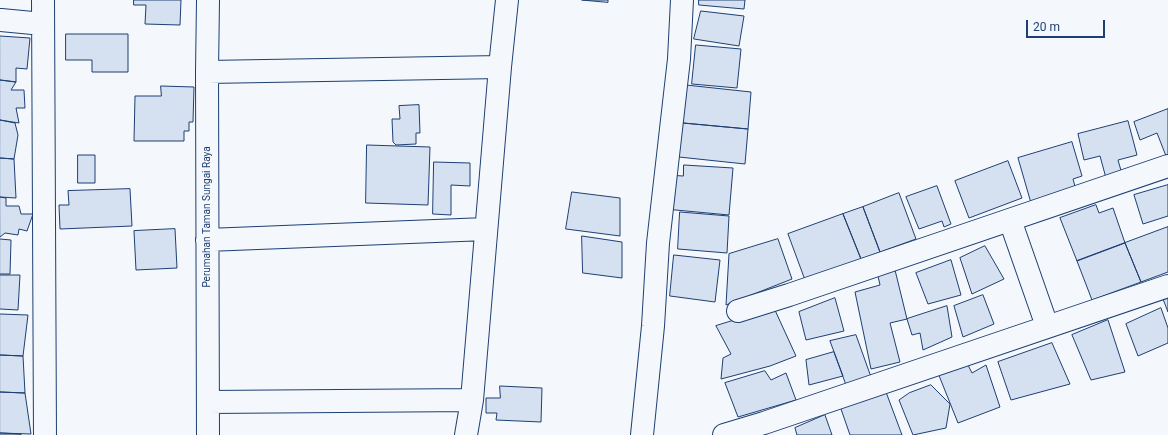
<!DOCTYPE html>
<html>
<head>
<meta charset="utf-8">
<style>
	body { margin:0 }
	#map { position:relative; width:1168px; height:435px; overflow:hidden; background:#f4f7fb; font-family:Roboto,sans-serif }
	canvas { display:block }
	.scale { position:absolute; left:1026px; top:20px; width:79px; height:18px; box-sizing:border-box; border:2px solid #1d3f73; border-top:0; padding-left:5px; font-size:12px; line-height:14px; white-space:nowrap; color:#1d3f73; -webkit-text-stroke:3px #f4f7fb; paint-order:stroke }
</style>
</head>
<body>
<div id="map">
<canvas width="1168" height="435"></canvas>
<div class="scale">20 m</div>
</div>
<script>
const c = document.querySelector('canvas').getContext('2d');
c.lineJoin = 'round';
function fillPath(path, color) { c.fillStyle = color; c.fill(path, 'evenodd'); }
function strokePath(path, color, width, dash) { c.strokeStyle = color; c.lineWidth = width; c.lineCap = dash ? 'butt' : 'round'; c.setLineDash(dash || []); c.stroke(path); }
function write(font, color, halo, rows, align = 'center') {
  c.font = font + ' Roboto,sans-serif'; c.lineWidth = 3; c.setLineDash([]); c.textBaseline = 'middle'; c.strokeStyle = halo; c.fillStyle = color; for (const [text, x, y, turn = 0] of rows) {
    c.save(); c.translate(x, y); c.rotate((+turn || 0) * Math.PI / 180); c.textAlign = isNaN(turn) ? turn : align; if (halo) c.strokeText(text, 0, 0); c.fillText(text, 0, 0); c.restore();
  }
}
const building = new Path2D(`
	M 134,0 L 181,0 L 180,25 L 145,24 L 146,5 L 134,5 Z
	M 582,0 L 608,0 L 608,2 Z
	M 699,0 L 745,0 L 744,9 L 699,5 Z
	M 701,11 L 744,16 L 739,46 L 694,39 Z
	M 66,34 L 128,34 L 128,72 L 92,72 L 92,60 L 66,60 Z
	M 0,36 L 30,38 L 27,69 L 16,68 L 16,82 L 0,80 Z
	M 696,45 L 741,49 L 737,88 L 692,84 Z
	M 0,80 L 16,82 L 11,90 L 24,90 L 25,108 L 16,108 L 19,123 L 0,120 Z
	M 686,85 L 751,92 L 748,129 L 683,123 Z
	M 161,86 L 194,87 L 193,122 L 189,122 L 189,131 L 184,131 L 184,141 L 134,141 L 135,96 L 161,96 Z
	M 419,105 L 420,133 L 416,133 L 416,144 L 396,145 L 393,142 L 392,119 L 400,119 L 399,106 Z
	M 1168,109 L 1168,156 L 1166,156 L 1157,133 L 1140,140 L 1134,122 Z
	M 0,120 L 15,123 L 18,135 L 14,159 L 0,158 Z
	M 1128,121 L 1137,155 L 1118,160 L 1122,174 L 1106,178 L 1100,156 L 1084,160 L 1078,134 Z
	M 683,123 L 748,129 L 745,164 L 679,157 Z
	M 1072,142 L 1082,176 L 1073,179 L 1076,190 L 1031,203 L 1018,158 Z
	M 367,145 L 430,147 L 428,205 L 366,203 Z
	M 78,155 L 95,155 L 95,183 L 78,183 Z
	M 0,158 L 14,159 L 16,198 L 0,197 Z
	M 1008,161 L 1022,198 L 969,218 L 955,181 Z
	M 434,162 L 470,163 L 470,186 L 451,185 L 451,215 L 433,214 Z
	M 684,165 L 733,168 L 729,215 L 665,209 L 667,175 L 683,176 Z
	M 1168,185 L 1168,216 L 1143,224 L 1134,195 Z
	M 937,186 L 951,224 L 944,227 L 942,221 L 919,229 L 906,197 Z
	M 130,189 L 132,226 L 60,229 L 59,205 L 69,205 L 68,191 Z
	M 572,192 L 620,198 L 620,236 L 566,229 Z
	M 899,193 L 916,239 L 880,252 L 863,207 Z
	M 0,197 L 6,198 L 6,206 L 19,206 L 21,214 L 33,214 L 27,231 L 19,229 L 18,235 L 5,233 L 0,237 Z
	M 1096,205 L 1099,213 L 1113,208 L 1125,243 L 1077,261 L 1060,218 Z
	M 863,207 L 880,252 L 861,259 L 843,214 Z
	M 680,212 L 729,216 L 727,253 L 678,249 Z
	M 843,214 L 861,259 L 805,280 L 788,234 Z
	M 1168,227 L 1168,272 L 1141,282 L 1125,243 Z
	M 175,229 L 177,268 L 136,270 L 134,231 Z
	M 582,236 L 622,242 L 622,278 L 583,273 Z
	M 0,239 L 11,240 L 10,274 L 0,274 Z
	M 778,239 L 792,279 L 726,305 L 729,254 Z
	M 1125,243 L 1141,282 L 1092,300 L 1077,261 Z
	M 985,246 L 1004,279 L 972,294 L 960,258 Z
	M 674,255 L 720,260 L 715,302 L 670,296 Z
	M 951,260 L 961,295 L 928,304 L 916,273 Z
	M 895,270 L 907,319 L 890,323 L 900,362 L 871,369 L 855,292 L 880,285 L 878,276 Z
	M 0,275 L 20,275 L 18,310 L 0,309 Z
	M 983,295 L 994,324 L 963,337 L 954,306 Z
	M 1168,297 L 1168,312 L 1163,299 Z
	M 835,298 L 844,331 L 806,340 L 799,312 Z
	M 947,306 L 952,337 L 923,350 L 920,333 L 912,335 L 907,319 Z
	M 774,308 L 796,356 L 770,366 L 721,379 L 723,358 L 731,354 L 716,326 Z
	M 1161,308 L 1168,328 L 1168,343 L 1138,356 L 1126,324 Z
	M 0,314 L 28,315 L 23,356 L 0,355 Z
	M 1108,320 L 1125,372 L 1091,380 L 1072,335 Z
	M 856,335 L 871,377 L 846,385 L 830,341 Z
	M 1052,343 L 1070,384 L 1011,400 L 998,362 Z
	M 834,352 L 843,376 L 809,385 L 806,360 Z
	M 0,355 L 23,356 L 25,393 L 0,392 Z
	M 967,363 L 972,373 L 986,365 L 1000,407 L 958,423 L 938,373 Z
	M 765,371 L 771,380 L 786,373 L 796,400 L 738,417 L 725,383 Z
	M 931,385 L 950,404 L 946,428 L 913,435 L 899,400 L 909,393 Z
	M 500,386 L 542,388 L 541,422 L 496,420 L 497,413 L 486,413 L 486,398 L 500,398 Z
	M 0,392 L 25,393 L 31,434 L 0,433 Z
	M 886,392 L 902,435 L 850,435 L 840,406 Z
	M 825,415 L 832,435 L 797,435 L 795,428 Z
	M 0,433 L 21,434 L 21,435 L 0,435 Z`);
fillPath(building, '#d5e0f0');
strokePath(building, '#1d3f73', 1);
const minor = new Path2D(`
	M 43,0 L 45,435
	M 1,20 L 43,24
	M 207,72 L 500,67
	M 1010,220 L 1047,326
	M 207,240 L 486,229
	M 738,311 L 789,295 L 1168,166
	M 208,402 L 472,400
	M 208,435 L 207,72 L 208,0
	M 466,435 L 472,400 L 500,67 L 507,0
	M 642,435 L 653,326 L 658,243 L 679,59 L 682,0
	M 724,435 L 764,423 L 1168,286`);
strokePath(minor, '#1d3f73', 24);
strokePath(minor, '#f4f7fb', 22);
write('10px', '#1d3f73', '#f4f7fb', [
	["Perumahan Taman Sungai Raya",207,217,-90]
]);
</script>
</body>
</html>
